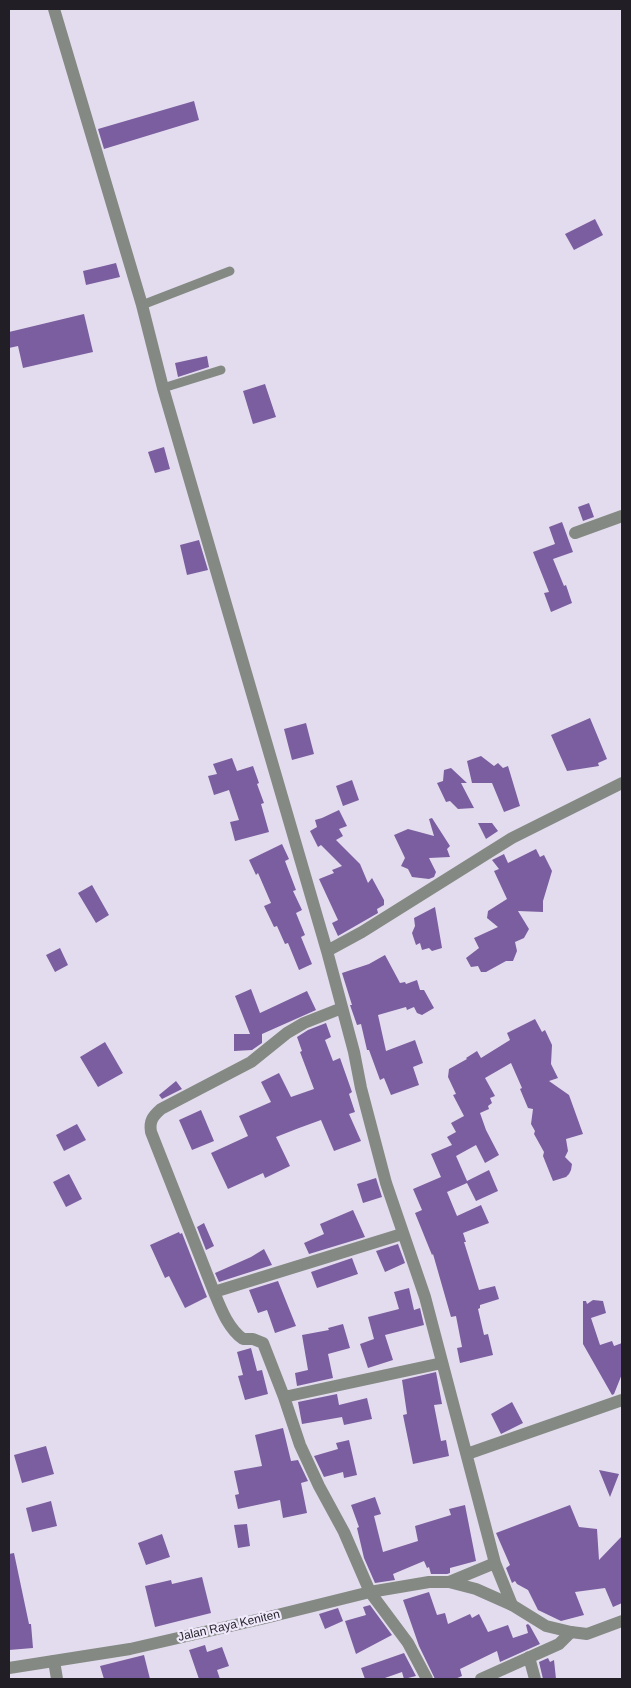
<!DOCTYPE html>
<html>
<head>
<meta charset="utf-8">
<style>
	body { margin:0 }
	#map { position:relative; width:631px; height:1688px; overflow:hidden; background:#e3dcee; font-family:Arial,sans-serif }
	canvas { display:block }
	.frame { position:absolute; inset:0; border:10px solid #211f25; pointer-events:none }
</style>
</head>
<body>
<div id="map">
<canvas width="631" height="1688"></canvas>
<div class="frame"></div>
</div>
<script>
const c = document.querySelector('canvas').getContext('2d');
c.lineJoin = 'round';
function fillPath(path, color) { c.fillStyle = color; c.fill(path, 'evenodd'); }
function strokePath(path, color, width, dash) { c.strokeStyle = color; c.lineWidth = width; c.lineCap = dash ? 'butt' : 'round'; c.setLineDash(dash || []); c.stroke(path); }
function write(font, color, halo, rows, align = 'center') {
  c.font = font + ' Arial,sans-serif'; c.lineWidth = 4.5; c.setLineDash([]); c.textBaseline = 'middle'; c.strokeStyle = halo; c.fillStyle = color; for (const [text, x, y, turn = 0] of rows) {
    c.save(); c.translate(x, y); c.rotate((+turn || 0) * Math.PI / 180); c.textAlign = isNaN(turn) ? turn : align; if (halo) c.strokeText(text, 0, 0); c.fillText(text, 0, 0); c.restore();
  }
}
fillPath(new Path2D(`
	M 194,101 L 199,120 L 104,149 L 98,129 Z
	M 595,219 L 603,235 L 574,250 L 565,234 Z
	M 116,263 L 120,277 L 86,285 L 83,271 Z
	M 84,314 L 93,352 L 23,368 L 18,346 L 9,348 L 9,332 Z
	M 207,356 L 209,367 L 178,377 L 175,363 Z
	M 265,384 L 276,417 L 253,424 L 243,391 Z
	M 164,447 L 170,469 L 155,473 L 148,452 Z
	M 589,503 L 594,517 L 583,521 L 578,507 Z
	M 562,522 L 573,552 L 553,559 L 564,586 L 566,585 L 572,603 L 551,612 L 544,593 L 549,592 L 533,552 L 555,544 L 549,527 Z
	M 199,540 L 208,570 L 187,575 L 180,545 Z
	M 590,718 L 607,759 L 598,763 L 599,766 L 567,771 L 551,735 Z
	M 306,723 L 314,754 L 292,760 L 284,729 Z
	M 481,756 L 494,766 L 498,763 L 503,768 L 508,766 L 520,806 L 504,812 L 492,783 L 472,783 L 467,761 Z
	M 232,758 L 237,771 L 253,766 L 259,783 L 257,784 L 264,803 L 261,804 L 269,832 L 235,841 L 230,822 L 239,820 L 229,790 L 214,795 L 208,776 L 217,774 L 213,764 Z
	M 451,768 L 467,783 L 461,783 L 474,808 L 458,809 L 450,801 L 446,802 L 437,783 L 443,781 L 444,770 Z
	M 352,780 L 359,800 L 343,806 L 336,786 Z
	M 339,810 L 347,826 L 339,829 L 343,836 L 336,840 L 360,864 L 368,883 L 372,878 L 384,900 L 384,905 L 377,909 L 378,913 L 338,936 L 332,923 L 338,920 L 319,879 L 334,873 L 332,870 L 342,866 L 321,845 L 318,847 L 310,831 L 317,827 L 315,820 L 322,818 Z
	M 432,818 L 450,846 L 447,849 L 450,857 L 429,858 L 436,872 L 434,877 L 429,879 L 412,877 L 408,869 L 401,866 L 405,858 L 394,835 L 408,829 L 434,836 L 429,819 Z
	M 478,823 L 492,823 L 498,831 L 486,839 Z
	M 282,844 L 289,859 L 285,861 L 296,890 L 293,891 L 302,910 L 296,913 L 305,935 L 301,937 L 312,964 L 299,970 L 288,943 L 285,944 L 277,926 L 274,927 L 264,906 L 271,903 L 258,873 L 256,875 L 249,860 Z
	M 536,849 L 540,857 L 544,855 L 552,871 L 543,901 L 543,912 L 518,911 L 529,929 L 524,938 L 515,942 L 517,951 L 513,961 L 506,961 L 486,972 L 481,972 L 478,966 L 471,967 L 466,958 L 479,948 L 474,938 L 498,927 L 487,918 L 488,911 L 507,899 L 494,871 L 499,869 L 492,860 L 504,854 L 508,863 Z
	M 92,885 L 109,915 L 96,923 L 78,893 Z
	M 435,907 L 442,948 L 432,951 L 429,948 L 422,950 L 420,943 L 416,945 L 412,933 L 415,926 L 414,918 Z
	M 60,948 L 68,965 L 55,972 L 46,955 Z
	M 385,955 L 400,983 L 405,982 L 406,984 L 417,980 L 420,990 L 424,990 L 434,1008 L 422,1015 L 417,1013 L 414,1007 L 407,1010 L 406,1007 L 378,1015 L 386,1051 L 415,1040 L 423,1063 L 413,1067 L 419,1085 L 391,1095 L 384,1078 L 380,1080 L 369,1050 L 367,1050 L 361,1024 L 357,1025 L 350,1005 L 352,1005 L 342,973 L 369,964 Z
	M 251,989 L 260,1013 L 307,991 L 316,1010 L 262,1034 L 262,1043 L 252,1050 L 234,1051 L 234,1034 L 250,1034 L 235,996 Z
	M 535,1019 L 542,1032 L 545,1030 L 552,1045 L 551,1064 L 558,1078 L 549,1081 L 569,1095 L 583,1134 L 566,1139 L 568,1151 L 565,1157 L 572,1164 L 571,1170 L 569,1174 L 566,1177 L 553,1181 L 543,1156 L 544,1152 L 534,1134 L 535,1131 L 531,1124 L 533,1109 L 528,1108 L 520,1089 L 522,1088 L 511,1063 L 485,1078 L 495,1096 L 490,1098 L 492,1103 L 488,1106 L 489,1109 L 480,1113 L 486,1130 L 499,1155 L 485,1163 L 476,1145 L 456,1156 L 467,1181 L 489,1170 L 498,1191 L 476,1201 L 467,1183 L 447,1192 L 457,1216 L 481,1205 L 489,1223 L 463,1233 L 466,1242 L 464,1242 L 479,1290 L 495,1286 L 499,1299 L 480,1305 L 480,1308 L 478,1309 L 484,1335 L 488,1334 L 493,1355 L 460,1363 L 457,1348 L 462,1347 L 456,1316 L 451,1317 L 433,1254 L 432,1255 L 415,1213 L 422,1210 L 413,1189 L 441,1177 L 431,1154 L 452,1145 L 447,1137 L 456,1132 L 451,1123 L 464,1116 L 453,1095 L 456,1094 L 448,1077 L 449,1069 L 467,1059 L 466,1058 L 477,1051 L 481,1058 L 510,1040 L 507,1033 Z
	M 326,1023 L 331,1037 L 325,1040 L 333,1061 L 340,1058 L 352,1092 L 349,1094 L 355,1112 L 349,1114 L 361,1141 L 334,1151 L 321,1120 L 299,1128 L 276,1137 L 290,1166 L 265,1178 L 263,1173 L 228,1189 L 211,1153 L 248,1136 L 239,1116 L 271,1102 L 261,1082 L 279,1073 L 291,1097 L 314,1089 L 300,1052 L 302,1051 L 297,1037 L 308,1030 Z
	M 105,1042 L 123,1073 L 98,1087 L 80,1057 Z
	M 176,1081 L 182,1089 L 162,1099 L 159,1095 Z
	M 201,1110 L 214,1141 L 192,1150 L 179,1120 Z
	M 77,1124 L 86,1140 L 64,1151 L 56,1135 Z
	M 69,1174 L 82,1199 L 66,1207 L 53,1182 Z
	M 376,1178 L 382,1197 L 363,1203 L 357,1184 Z
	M 353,1210 L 365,1237 L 309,1254 L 304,1243 L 324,1234 L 320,1224 Z
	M 204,1223 L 214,1246 L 206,1250 L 197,1227 Z
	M 179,1232 L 180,1234 L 182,1233 L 207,1297 L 185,1308 L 169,1276 L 165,1278 L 150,1245 Z
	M 398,1244 L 405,1263 L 385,1272 L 376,1251 Z
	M 264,1249 L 272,1265 L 219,1282 L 215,1273 L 251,1257 Z
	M 352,1258 L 358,1274 L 317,1288 L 311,1272 Z
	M 278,1281 L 296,1326 L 275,1333 L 267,1310 L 258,1313 L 249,1290 Z
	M 409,1288 L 414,1310 L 420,1308 L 424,1325 L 385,1335 L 393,1360 L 368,1368 L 360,1344 L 374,1339 L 368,1317 L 399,1309 L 394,1292 Z
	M 593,1300 L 603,1301 L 606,1313 L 591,1318 L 600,1345 L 612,1341 L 614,1346 L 622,1343 L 622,1374 L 614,1394 L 612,1395 L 583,1344 L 583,1301 L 586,1301 L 587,1304 Z
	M 343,1324 L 350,1348 L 328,1354 L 333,1378 L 297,1386 L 295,1373 L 308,1370 L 302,1335 L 329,1330 L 328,1328 Z
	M 251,1348 L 257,1371 L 262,1370 L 268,1394 L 245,1400 L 238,1376 L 243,1375 L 237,1352 Z
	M 436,1372 L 442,1404 L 434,1405 L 441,1441 L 446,1440 L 449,1456 L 413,1464 L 403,1415 L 407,1414 L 402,1380 Z
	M 337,1394 L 339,1405 L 367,1398 L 372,1419 L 344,1425 L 342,1417 L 302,1424 L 298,1402 Z
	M 512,1402 L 523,1423 L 501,1434 L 491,1414 Z
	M 283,1428 L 291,1461 L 298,1460 L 308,1481 L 301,1483 L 307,1513 L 283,1518 L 280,1500 L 238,1509 L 235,1495 L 239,1494 L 234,1471 L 262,1466 L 255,1435 Z
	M 349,1440 L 357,1475 L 344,1478 L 343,1472 L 324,1477 L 314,1456 L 338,1449 L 336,1443 Z
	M 46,1446 L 54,1474 L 22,1483 L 14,1455 Z
	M 599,1470 L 619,1474 L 610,1497 Z
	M 375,1497 L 381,1514 L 374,1516 L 383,1552 L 418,1541 L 415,1526 L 451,1515 L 449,1509 L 465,1505 L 476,1561 L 450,1568 L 450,1573 L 447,1574 L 431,1574 L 429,1567 L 427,1568 L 424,1561 L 393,1574 L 395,1580 L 375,1583 L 364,1558 L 357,1528 L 359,1527 L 351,1505 Z
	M 51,1501 L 57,1526 L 32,1532 L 26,1508 Z
	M 570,1505 L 579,1527 L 597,1529 L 599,1560 L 622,1536 L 622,1603 L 613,1607 L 605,1588 L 575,1592 L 584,1615 L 561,1621 L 538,1610 L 528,1590 L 517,1584 L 515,1581 L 512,1583 L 506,1568 L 510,1565 L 496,1533 Z
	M 247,1524 L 250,1546 L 238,1548 L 234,1525 Z
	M 162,1534 L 170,1557 L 146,1565 L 138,1543 Z
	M 14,1553 L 29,1624 L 31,1624 L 33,1648 L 9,1650 L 9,1554 Z
	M 202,1577 L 211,1613 L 155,1627 L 145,1586 L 171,1580 L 172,1584 Z
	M 429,1592 L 437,1615 L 445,1613 L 448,1624 L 470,1614 L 472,1618 L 479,1614 L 488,1632 L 508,1625 L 513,1638 L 528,1633 L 526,1625 L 528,1624 L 530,1626 L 540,1644 L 500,1662 L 497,1651 L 460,1669 L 462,1676 L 455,1679 L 435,1679 L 419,1646 L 403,1600 Z
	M 370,1605 L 392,1635 L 356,1654 L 345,1621 L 366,1615 L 363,1607 Z
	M 338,1608 L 343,1621 L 325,1629 L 319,1614 Z
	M 205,1645 L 207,1652 L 222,1647 L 229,1666 L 217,1670 L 220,1679 L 199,1679 L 189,1650 Z
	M 404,1653 L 416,1676 L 404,1679 L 402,1672 L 382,1679 L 365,1679 L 361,1668 Z
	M 144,1655 L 150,1679 L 104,1679 L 100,1666 Z
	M 548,1658 L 550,1662 L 554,1660 L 556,1679 L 543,1679 L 539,1662 Z`), '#7b5e9f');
strokePath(new Path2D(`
	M 142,305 L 230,271
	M 163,388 L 221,370`), '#848a83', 9);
strokePath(new Path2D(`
	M 54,9 L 142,305 L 163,388 L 327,951 L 354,1052 L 361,1088 L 386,1183 L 425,1297 L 495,1563 L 512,1605
	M 575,533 L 622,516
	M 327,951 L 362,932 L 512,838 L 622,783
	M 402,1234 L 214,1292 C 221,1309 228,1328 243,1339 L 253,1339 L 263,1343 L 284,1397 L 300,1445 L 319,1486 L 344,1532 L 370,1592 L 408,1643 L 427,1679
	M 214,1292 L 151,1132 C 149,1121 153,1116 161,1109 L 251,1062 L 287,1033 L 304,1023 L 342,1008
	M 284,1397 L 442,1363
	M 467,1454 L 622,1400
	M 449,1582 L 495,1563
	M 529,1657 L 535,1679
	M 54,1661 L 57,1679
	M 481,1679 L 559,1644 L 571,1632`), '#848a83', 12);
strokePath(new Path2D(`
	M 9,1668 L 130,1649 L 265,1618 L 370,1592 L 429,1582 L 449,1582 L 476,1589 L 512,1605 L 546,1626 L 571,1632 L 587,1634 L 622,1621`), '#848a83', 12);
write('12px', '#211f25', '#f0e9fc', [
	["Jalan Raya Keniten",229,1626,-13]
]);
</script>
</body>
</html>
